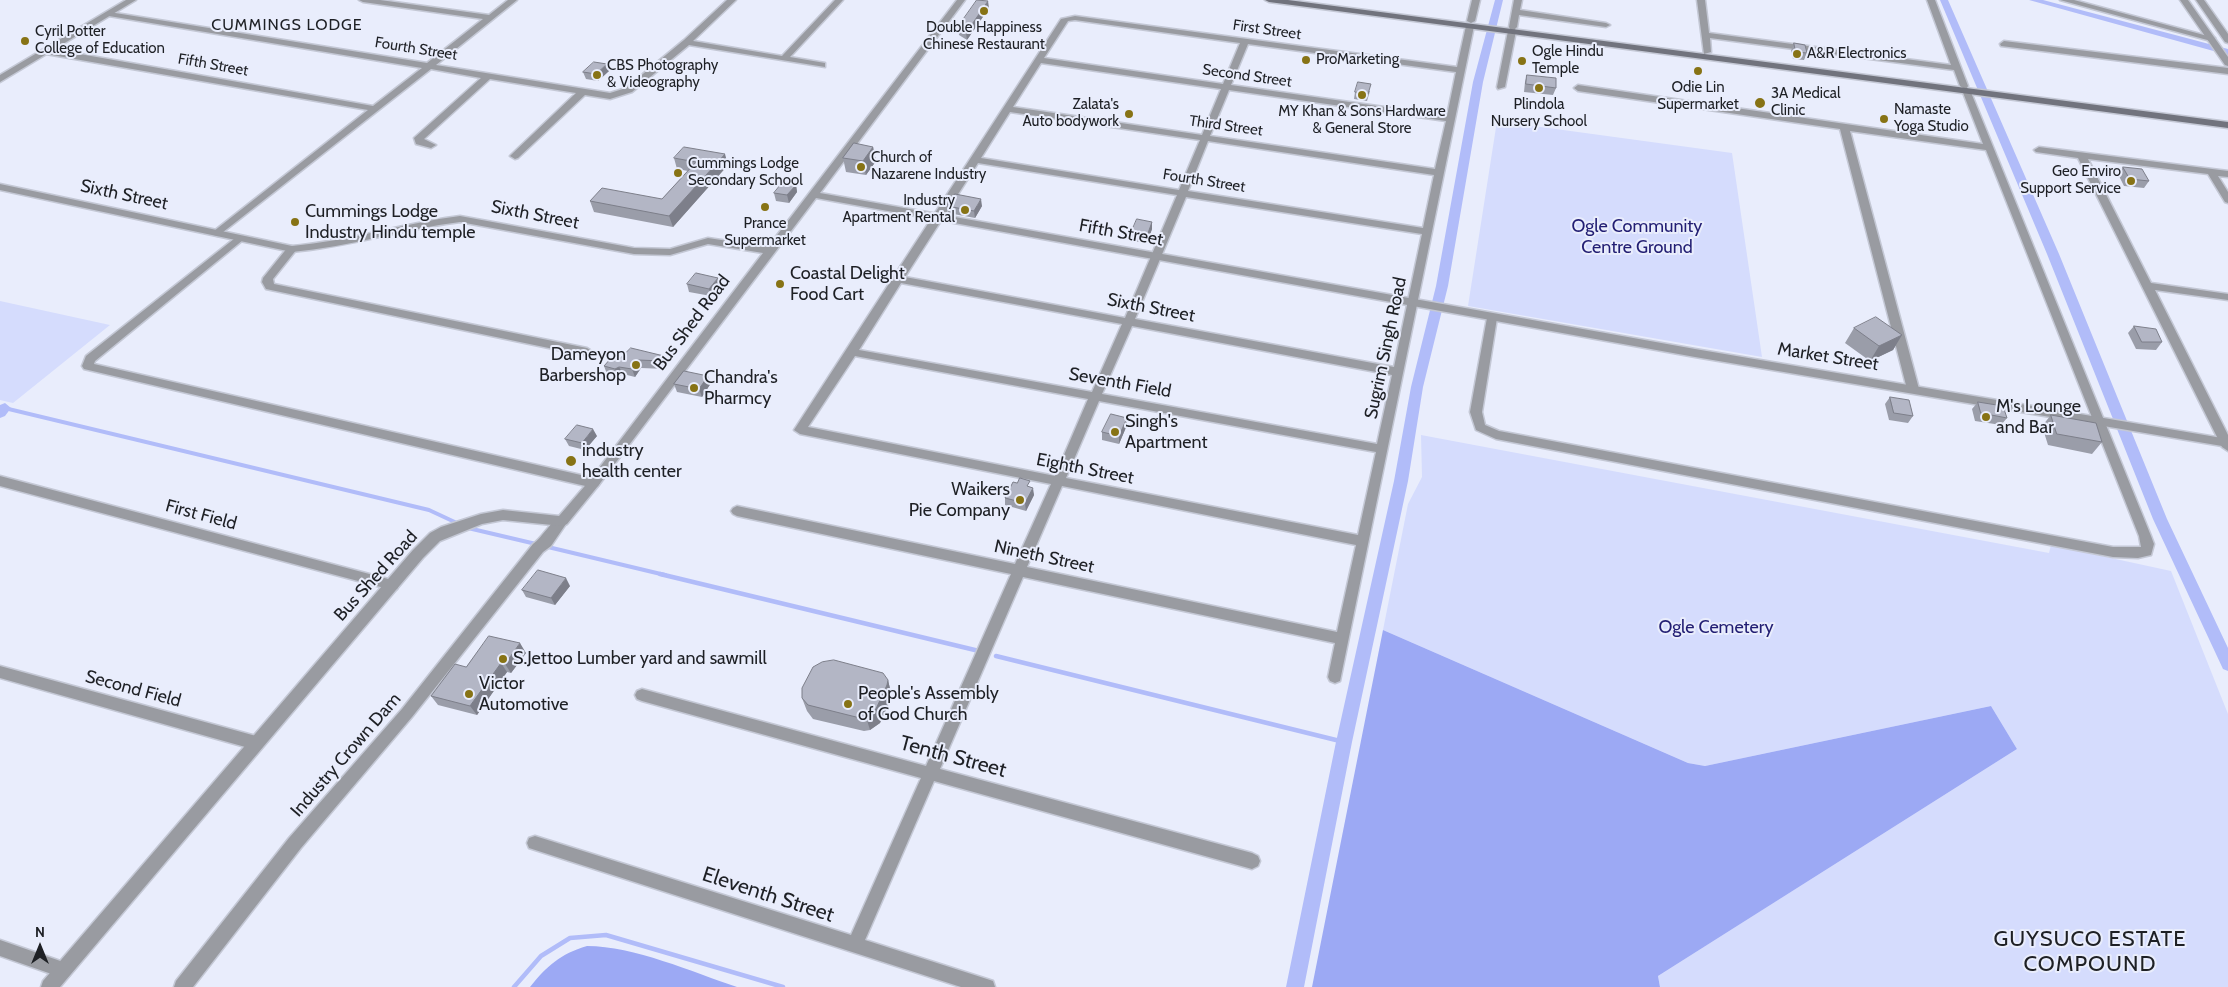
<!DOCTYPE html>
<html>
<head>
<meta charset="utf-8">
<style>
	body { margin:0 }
	#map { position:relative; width:2228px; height:987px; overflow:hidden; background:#e9edfc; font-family:Cabin,sans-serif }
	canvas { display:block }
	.north { position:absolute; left:15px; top:922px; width:50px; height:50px; -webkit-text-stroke:4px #e9edfc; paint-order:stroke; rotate:0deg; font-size:14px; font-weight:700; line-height:20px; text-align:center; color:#1e2025 }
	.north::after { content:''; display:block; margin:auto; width:18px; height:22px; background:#1e2025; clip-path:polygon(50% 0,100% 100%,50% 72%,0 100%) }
</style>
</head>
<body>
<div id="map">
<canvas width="2228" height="987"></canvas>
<div class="north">N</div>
</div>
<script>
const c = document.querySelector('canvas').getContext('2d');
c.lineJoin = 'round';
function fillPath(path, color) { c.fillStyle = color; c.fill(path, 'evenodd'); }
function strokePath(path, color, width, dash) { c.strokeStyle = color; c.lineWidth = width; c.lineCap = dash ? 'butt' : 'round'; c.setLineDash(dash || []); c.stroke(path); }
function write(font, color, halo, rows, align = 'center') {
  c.font = font + ' Cabin,sans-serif'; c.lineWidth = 4; c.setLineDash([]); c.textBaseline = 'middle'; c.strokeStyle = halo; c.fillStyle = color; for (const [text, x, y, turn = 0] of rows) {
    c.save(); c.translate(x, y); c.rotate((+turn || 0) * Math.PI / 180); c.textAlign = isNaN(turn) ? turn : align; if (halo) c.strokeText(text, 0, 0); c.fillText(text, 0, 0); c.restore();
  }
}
fillPath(new Path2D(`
	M 1497,121 L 1732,153 L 1762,357 L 1468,306 Z
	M 0,301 L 110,325 L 13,403 L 0,400 Z
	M 1421,435 L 2049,553 L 2051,545 L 2171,571 L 2228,714 L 2228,987 L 1660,987 L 1658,976 L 2017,749 L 1991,706 L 1705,766 L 1688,763 L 1383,630 L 1408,504 L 1422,477 Z`), '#d5dcfd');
fillPath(new Path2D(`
	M 1383,630 L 1688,763 L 1705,766 L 1991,706 L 2017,749 L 1658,976 L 1660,987 L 1312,987 Z
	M 587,946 C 634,946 692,972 737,987 L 530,987 C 547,966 560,954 587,946 Z`), '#9ca9f4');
strokePath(new Path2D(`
	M 0,407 L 429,510 L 459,524
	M 468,528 L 536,544
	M 548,547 L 665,575`), '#b1bcf9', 4);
strokePath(new Path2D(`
	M 660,574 L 979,651
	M 996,656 L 1344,742
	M 514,987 L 541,956 L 570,938 L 606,935 L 783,987`), '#b1bcf9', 4.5);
fillPath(new Path2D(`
	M 1495,0 L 1503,0 L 1483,82 L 1448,286 L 1423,387 L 1408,481 L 1352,742 L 1304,987 L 1286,987 L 1336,742 L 1394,481 L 1411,387 L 1436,286 L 1473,82 Z
	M 1940,0 L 1948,0 L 2059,254 L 2167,519 L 2228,648 L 2228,671 L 2223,669 L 2153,519 L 2047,254 Z
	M 2029,0 L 2043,0 L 2228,49 L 2228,55 Z
	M 5,403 L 11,408 L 5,416 L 0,418 L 0,405 Z`), '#b1bcf9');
const minor = new Path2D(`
	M 359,0 L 380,0 L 489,15 L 508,0 L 517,0 L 436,65 L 610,93 L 626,88 L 684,40 L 727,0 L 736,0 L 693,41 L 782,56 L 835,0 L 843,0 L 790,57 L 825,63 L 825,67 L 689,45 L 632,92 L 610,99 L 585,95 L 518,158 L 515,159 L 510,156 L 512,154 L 576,93 L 490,79 L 424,139 L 436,145 L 431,148 L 416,144 L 414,138 L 481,78 L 431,69 L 218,236 L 214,235 L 214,231 L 368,110 L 46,54 L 42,51 L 46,48 L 373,106 L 422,68 L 109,16 L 105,14 L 109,12 L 427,63 L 483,19 L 363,2 Z
	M 1472,0 L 1480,0 L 1475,21 L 1471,23 L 1467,21 Z
	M 1514,0 L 1522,0 L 1520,10 L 1606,23 L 1610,25 L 1606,27 L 1519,15 L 1517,27 L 1515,29 L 1516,31 L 1505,87 L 1498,89 L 1497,87 L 1508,31 L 1510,29 L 1509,27 Z
	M 1697,0 L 1705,0 L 1709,33 L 1951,65 L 1927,0 L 1935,0 L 1968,86 L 1967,88 L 1970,90 L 2151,536 L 2154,544 L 2151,555 L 2138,558 L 2113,557 L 1496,439 L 1476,430 L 1470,412 L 1487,318 L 1492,314 L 1497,318 L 1482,412 L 1485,425 L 1499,431 L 2113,547 L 2141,547 L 2139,536 L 1986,150 L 1850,131 L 1919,389 L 1913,393 L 1907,389 L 1840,129 L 1578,91 L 1574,88 L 1578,85 L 1983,144 L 1962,90 L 1963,88 L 1960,86 L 1954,70 L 1710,38 L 1711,52 L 1704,54 Z
	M 2060,0 L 2074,0 L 2215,38 L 2211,41 Z
	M 1075,16 L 1457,67 L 1466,26 L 1470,24 L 1474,26 L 1340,681 L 1335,683 L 1330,681 L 1328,677 L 1335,643 L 1023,577 L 940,769 L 1252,853 L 1258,856 L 1260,861 L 1258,866 L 1252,869 L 934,781 L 865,940 L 987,979 L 993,981 L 995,987 L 961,987 L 529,848 L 527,843 L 529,838 L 535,836 L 851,935 L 921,778 L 642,701 L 637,699 L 635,695 L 637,691 L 642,689 L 926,766 L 1011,574 L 737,516 L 733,514 L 731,511 L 733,508 L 737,506 L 1015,564 L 1051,484 L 800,434 L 794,430 L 1061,19 ZM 1075,20 L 1240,43 L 1223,84 L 1044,58 L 1068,21 ZM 1248,44 L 1456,72 L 1447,116 L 1231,85 ZM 1041,63 L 1221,89 L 1202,135 L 1013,107 ZM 1229,90 L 1446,121 L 1435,169 L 1210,136 ZM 1010,112 L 1200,140 L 1179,190 L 981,158 ZM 1208,141 L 1434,175 L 1423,228 L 1188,191 ZM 978,163 L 1177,195 L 1125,318 L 905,277 ZM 1186,197 L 1422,234 L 1394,367 L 1135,319 ZM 901,283 L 1122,324 L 1092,392 L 859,350 ZM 1132,326 L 1392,375 L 1377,444 L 1102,394 ZM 855,356 L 1088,399 L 1055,476 L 808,427 ZM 1099,401 L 1376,452 L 1358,535 L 1066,478 ZM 1062,486 L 1356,545 L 1337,632 L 1027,567 Z
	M 2004,41 L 2228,68 L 2228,74 L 2001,46 L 2000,44 Z
	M 2039,147 L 2228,171 L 2228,177 L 2218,176 L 2228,192 L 2228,203 L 2225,202 L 2208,174 L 2088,159 L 2151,283 L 2228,294 L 2228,300 L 2155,290 L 2228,435 L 2228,451 L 2222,447 L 2078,158 L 2036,152 L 2034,150 Z
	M 239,235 L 244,238 L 243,240 L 95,361 L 94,364 L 594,478 L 600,483 L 598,486 L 594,488 L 84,369 L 82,366 L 86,356 Z
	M 292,246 L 297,249 L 273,279 L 274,284 L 587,348 L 593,352 L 587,356 L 266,289 L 262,282 L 263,278 L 288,247 Z
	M 0,476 L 392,580 L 397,581 L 399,585 L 397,589 L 392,590 L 0,486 Z
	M 562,516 L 567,518 L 568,521 L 551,546 L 543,552 L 412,717 L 301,848 L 193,987 L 174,987 L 176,981 L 289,838 L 402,709 L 533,544 C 543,537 551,520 562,516 Z
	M 0,666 L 256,736 L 261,738 L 263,743 L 261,748 L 256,750 L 0,678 Z
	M 0,940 L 69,964 L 71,970 L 69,976 L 63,978 L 0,956 Z`);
const tertiary = new Path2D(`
	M 126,0 L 136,0 L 0,82 L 0,75 Z
	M 957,0 L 965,0 L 820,193 L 1695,349 L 2228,439 L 2228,447 L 1695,357 L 816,198 L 598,486 L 567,524 L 562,526 L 503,520 L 482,524 L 440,541 L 423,558 L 60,987 L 41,987 L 43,981 L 413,550 L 430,533 L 441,527 L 481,514 L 503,510 L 559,516 L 590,480 L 763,253 L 708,244 L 670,255 L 634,254 L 460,222 C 404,229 349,247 292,252 L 0,190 L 0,184 L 292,246 C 349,241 404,223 460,216 L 634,248 L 670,249 L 708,238 L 768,247 Z
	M 2180,0 L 2188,0 L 2228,57 L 2228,66 L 2225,65 Z
	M 2196,0 L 2204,0 L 2228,34 L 2228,43 L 2225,42 Z`);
const secondary = new Path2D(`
	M 1265,0 L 1288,0 L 2228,122 L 2228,128 L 1269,2 Z`);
strokePath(minor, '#c4c8d5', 3);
strokePath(tertiary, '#c4c8d5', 3);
strokePath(secondary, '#c4c8d5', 3);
fillPath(minor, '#999ba1');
fillPath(tertiary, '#999ba1');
fillPath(secondary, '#71737d');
fillPath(new Path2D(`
	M 989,8 L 967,40 L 959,35 L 958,27 Z
	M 1794,43 L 1807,53 L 1804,60 L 1793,59 L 1791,51 Z
	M 609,71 L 598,81 L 586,79 L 583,72 Z
	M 1527,75 L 1556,88 L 1553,95 L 1524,92 L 1525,82 Z
	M 1370,91 L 1367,101 L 1354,99 L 1355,92 Z
	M 873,147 L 876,161 L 866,175 L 846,172 L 843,158 Z
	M 674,158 L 728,165 L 673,227 L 594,212 L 590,201 L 662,199 L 688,171 L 677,169 Z
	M 2123,167 L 2149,181 L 2144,188 L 2124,186 L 2118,174 Z
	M 796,185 L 797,192 L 789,203 L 776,201 L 774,193 Z
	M 947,206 L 982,206 L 975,218 L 948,213 Z
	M 1152,222 L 1152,229 L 1147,243 L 1131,241 L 1131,233 Z
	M 687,284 L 721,285 L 711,296 L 689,292 Z
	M 2134,326 L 2162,342 L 2156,350 L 2136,349 L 2128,333 Z
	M 1854,328 L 1902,335 L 1893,350 L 1870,361 L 1845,343 Z
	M 664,356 L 667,364 L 666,369 L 641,368 L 635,377 L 623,374 L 618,377 L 607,374 L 604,366 L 619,359 Z
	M 711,383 L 702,397 L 677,392 L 674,384 Z
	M 1890,397 L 1913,416 L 1908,423 L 1889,420 L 1885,404 Z
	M 1978,402 L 2007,418 L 2001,425 L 1975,421 L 1972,409 Z
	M 2051,415 L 2102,442 L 2092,454 L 2048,445 L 2042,426 Z
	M 1127,418 L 1127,425 L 1119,444 L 1102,440 L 1102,432 Z
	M 597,436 L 585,450 L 569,446 L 565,439 Z
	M 1031,487 L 1034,495 L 1026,511 L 1005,505 L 1005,498 Z
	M 570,586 L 555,605 L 526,597 L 522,590 Z
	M 526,653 L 511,673 L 507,672 L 477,715 L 438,705 L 431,696 L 466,667 Z
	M 888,680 L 891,693 L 891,699 L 880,723 L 870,730 L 864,731 L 813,719 L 807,711 L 802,698 Z`), '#9a9da9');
fillPath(new Path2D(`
	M 988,1 L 989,8 L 967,40 L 966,33 Z
	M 607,64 L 609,71 L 598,81 L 596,74 Z
	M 873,147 L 876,161 L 866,175 L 863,161 Z
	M 725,154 L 728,165 L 673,227 L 669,216 Z
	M 796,185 L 797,192 L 789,203 L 787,195 Z
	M 981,199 L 982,206 L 975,218 L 974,211 Z
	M 1152,222 L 1152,229 L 1147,243 L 1147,236 Z
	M 718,278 L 721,285 L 711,296 L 709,289 Z
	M 1902,335 L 1893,350 L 1870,361 L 1879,346 Z
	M 664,356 L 667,364 L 666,369 L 663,361 Z
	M 638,360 L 641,368 L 635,377 L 632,369 Z
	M 619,367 L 623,374 L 618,377 L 615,369 Z
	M 708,376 L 711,383 L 702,397 L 699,389 Z
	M 1127,418 L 1127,425 L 1119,444 L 1119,436 Z
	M 593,429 L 597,436 L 585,450 L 582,443 Z
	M 1033,488 L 1034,495 L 1026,511 L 1025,503 Z
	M 566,578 L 570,586 L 555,605 L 551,598 Z
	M 520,643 L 526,653 L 511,673 L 505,664 Z
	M 501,663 L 507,672 L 477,715 L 470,706 Z
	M 888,680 L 891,693 L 891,699 L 880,723 L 870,730 L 866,717 Z`), '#7d7f8a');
const building = new Path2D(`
	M 977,0 L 988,1 L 966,33 L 958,27 Z
	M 1794,43 L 1805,45 L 1807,53 L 1796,52 Z
	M 594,62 L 607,64 L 596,74 L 583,72 Z
	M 1527,75 L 1556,78 L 1556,88 L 1526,84 Z
	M 1358,82 L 1371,84 L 1368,94 L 1355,92 Z
	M 854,143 L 873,147 L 863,161 L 843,158 Z
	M 684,147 L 725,154 L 669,216 L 590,201 L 602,188 L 662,199 L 696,162 L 674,158 Z
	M 2123,167 L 2142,169 L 2149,181 L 2130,179 Z
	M 783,182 L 796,185 L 787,195 L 774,193 Z
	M 955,194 L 981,199 L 974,211 L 947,206 Z
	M 1137,219 L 1152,222 L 1147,236 L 1131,233 Z
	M 696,273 L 718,278 L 709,289 L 687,284 Z
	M 1876,317 L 1902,335 L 1879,346 L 1854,328 Z
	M 2134,326 L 2156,329 L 2162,342 L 2142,342 Z
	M 631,348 L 664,356 L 663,361 L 638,360 L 632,369 L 619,367 L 615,369 L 604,366 L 612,357 L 619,359 Z
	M 684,371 L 708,376 L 699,389 L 674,384 Z
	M 1890,397 L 1909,400 L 1913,416 L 1894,413 Z
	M 1978,402 L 2003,406 L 2007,418 L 1981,413 Z
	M 1111,414 L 1127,418 L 1119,436 L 1102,432 Z
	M 2051,415 L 2096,423 L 2102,442 L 2057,434 Z
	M 577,425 L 593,429 L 582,443 L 565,439 Z
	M 1020,478 L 1030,481 L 1027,486 L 1033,488 L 1025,503 L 1005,498 L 1013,482 L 1017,483 Z
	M 538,570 L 566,578 L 551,598 L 522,590 Z
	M 489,636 L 520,643 L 505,664 L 501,663 L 470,706 L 431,696 L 455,664 L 466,667 Z
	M 834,660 L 883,673 L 888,680 L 887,685 L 876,709 L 866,717 L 860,718 L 808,705 L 802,698 L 802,688 L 813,667 L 822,662 Z`);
fillPath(building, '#b3b6c5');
strokePath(building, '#7d7f8a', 1);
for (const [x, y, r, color] of [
	[984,11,5,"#877315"],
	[25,41,5,"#877315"],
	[1797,54,5,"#877315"],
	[1306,60,5,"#877315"],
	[1522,61,5,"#877315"],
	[1698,71,5,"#877315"],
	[597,75,5,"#877315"],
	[1539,88,5,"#877315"],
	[1362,95,5,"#877315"],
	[1760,103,6,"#877315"],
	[1129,114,5,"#877315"],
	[1884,119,5,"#877315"],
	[861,167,5,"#877315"],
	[678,173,5,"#877315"],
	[2131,181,5,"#877315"],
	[765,207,5,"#877315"],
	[965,210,5,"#877315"],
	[295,222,5,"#877315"],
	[780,284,5,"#877315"],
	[636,365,5,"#877315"],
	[694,388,5,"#877315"],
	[1986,417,5,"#877315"],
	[1115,432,5,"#877315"],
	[571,461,6,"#877315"],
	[1020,500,5,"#877315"],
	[503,659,5,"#877315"],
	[469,694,5,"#877315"],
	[848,704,5,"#877315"]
]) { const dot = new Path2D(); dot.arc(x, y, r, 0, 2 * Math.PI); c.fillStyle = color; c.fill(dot); strokePath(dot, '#e9edfc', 2); }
write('15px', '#1e2025', '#e9edfc', [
	["Double Happiness",984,28,"center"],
	["Chinese Restaurant",984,45,"center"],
	["Cyril Potter",35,32],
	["College of Education",35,49],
	["Ogle Hindu",1532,52],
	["Temple",1532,69],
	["A&R Electronics",1807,54],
	["ProMarketing",1316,60],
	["CBS Photography",607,66],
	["& Videography",607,83],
	["Odie Lin",1698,88,"center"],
	["Supermarket",1698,105,"center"],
	["3A Medical",1771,94],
	["Clinic",1771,111],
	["Zalata's",1119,105,"right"],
	["Auto bodywork",1119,122,"right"],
	["Plindola",1539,105,"center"],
	["Nursery School",1539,122,"center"],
	["Namaste",1894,110],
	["Yoga Studio",1894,127],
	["MY Khan & Sons Hardware",1362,112,"center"],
	["& General Store",1362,129,"center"],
	["Church of",871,158],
	["Nazarene Industry",871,175],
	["Cummings Lodge",688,164],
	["Secondary School",688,181],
	["Geo Enviro",2121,172,"right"],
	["Support Service",2121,189,"right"],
	["Industry",955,201,"right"],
	["Apartment Rental",955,218,"right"],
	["Prance",765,224,"center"],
	["Supermarket",765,241,"center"]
], 'left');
write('15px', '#1e2025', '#e9edfc', [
	["First Street",1267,30,8],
	["Fourth Street",416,49,9],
	["Fifth Street",213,65,10],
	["Second Street",1247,76,8],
	["Third Street",1226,126,8],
	["Fourth Street",1204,181,9]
]);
c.letterSpacing = '1px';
write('16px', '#1e2025', '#e9edfc', [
	["CUMMINGS LODGE",287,25]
]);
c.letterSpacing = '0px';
write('18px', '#1e2025', '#e9edfc', [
	["Sixth Street",124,195,12],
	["Sixth Street",535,215,11],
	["Fifth Street",1121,233,10],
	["Sixth Street",1151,308,11],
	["Bus Shed Road",692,323,-53],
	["Sugrim Singh Road",1386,348,-78],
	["Market Street",1828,357,9],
	["Seventh Field",1120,383,10],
	["Eighth Street",1085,469,11],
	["First Field",201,515,15],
	["Nineth Street",1044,557,12],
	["Bus Shed Road",376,576,-48],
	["Second Field",133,689,15],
	["Industry Crown Dam",346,755,-49]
]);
write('18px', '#1e2025', '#e9edfc', [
	["Cummings Lodge",305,212],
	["Industry Hindu temple",305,233],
	["Coastal Delight",790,274],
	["Food Cart",790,295],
	["Dameyon",626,355,"right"],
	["Barbershop",626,376,"right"],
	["Chandra's",704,378],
	["Pharmcy",704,399],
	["M's Lounge",1996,407],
	["and Bar",1996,428],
	["Singh's",1125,422],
	["Apartment",1125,443],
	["industry",582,451],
	["health center",582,472],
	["Waikers",1010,490,"right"],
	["Pie Company",1010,511,"right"],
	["S.Jettoo Lumber yard and sawmill",513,659],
	["Victor",479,684],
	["Automotive",479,705],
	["People's Assembly",858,694],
	["of God Church",858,715]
], 'left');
write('18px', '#221e73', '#e9edfc', [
	["Ogle Community",1637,227],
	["Centre Ground",1637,248],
	["Ogle Cemetery",1716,628]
]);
write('21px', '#1e2025', '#e9edfc', [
	["Tenth Street",953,757,15],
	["Eleventh Street",768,895,18]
]);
c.letterSpacing = '1px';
write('22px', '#1e2025', '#e9edfc', [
	["GUYSUCO ESTATE",2090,940],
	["COMPOUND",2090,965]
]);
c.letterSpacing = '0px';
</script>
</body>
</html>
